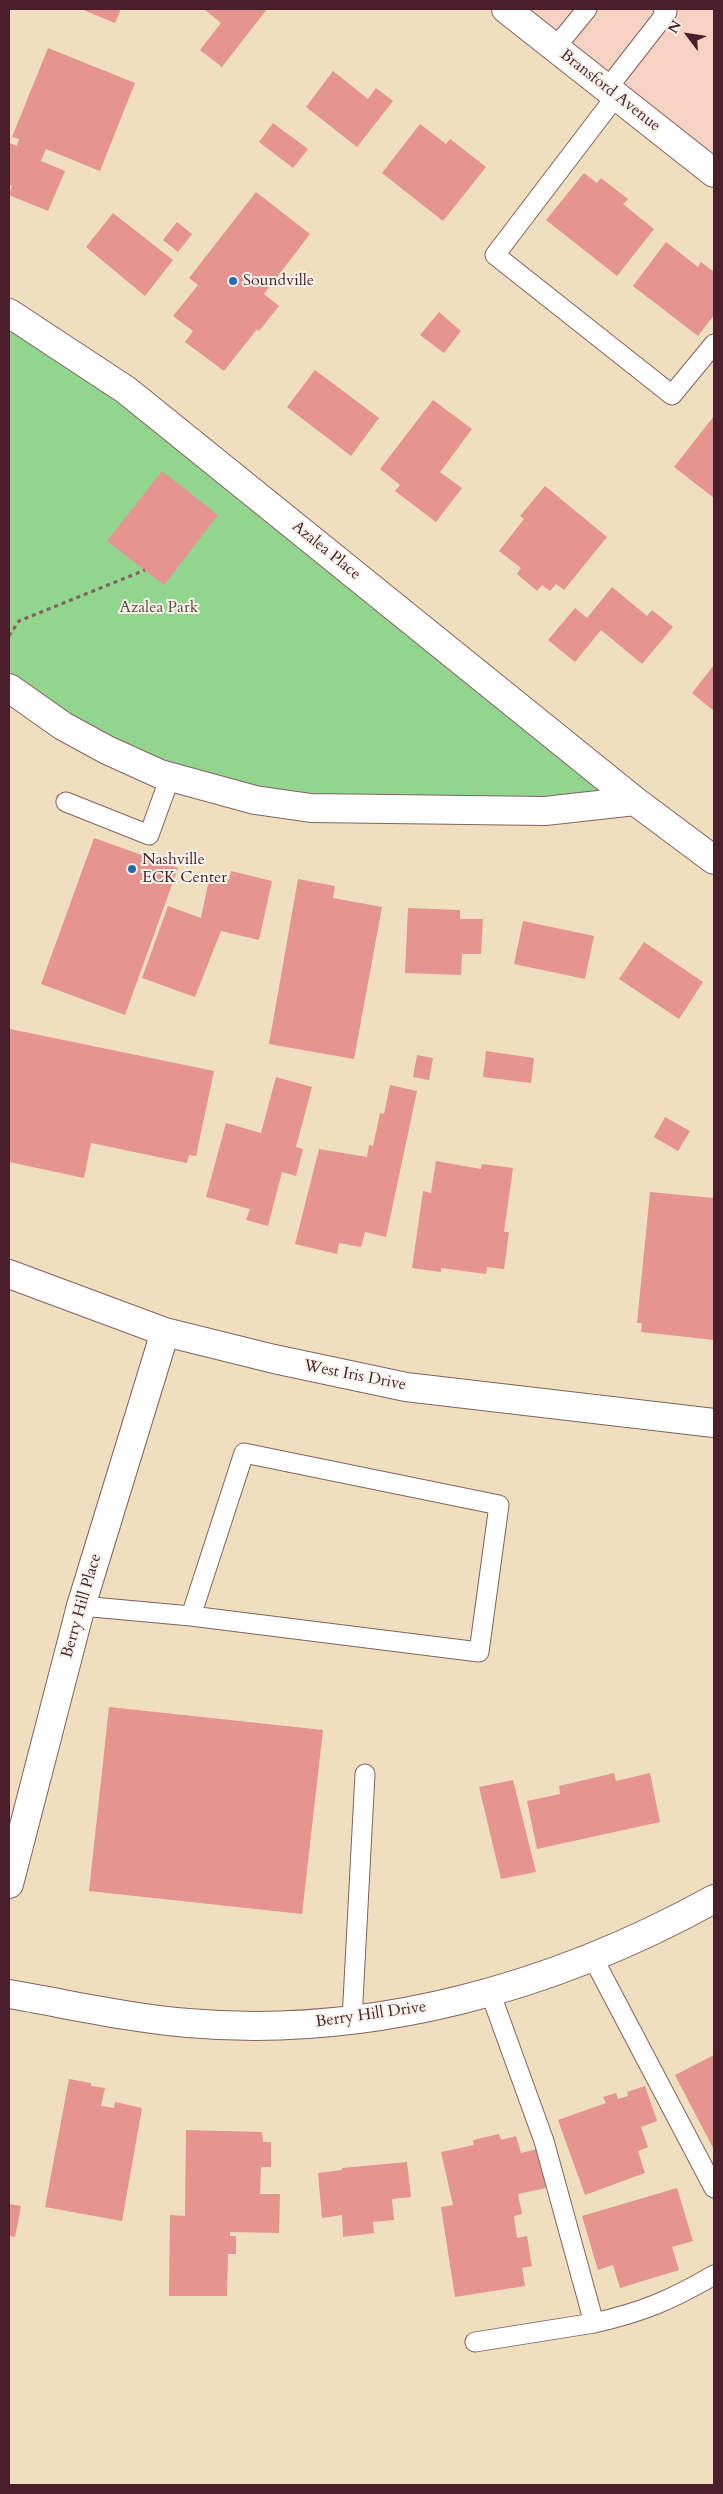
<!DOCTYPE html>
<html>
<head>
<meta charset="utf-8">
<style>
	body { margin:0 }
	#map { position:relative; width:723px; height:2494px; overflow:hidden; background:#efdfbf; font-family:Cardo,serif }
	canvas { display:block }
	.frame { position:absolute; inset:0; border:10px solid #4a1f2b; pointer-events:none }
	.north { position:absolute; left:663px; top:10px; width:50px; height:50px; -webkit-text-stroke:4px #f7f3e8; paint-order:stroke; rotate:301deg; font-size:14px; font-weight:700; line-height:20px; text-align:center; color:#4a1f2b }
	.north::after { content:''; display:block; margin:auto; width:18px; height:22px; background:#4a1f2b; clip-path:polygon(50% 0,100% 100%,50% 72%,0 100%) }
</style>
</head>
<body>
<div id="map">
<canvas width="723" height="2494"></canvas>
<div class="frame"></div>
<div class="north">N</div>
</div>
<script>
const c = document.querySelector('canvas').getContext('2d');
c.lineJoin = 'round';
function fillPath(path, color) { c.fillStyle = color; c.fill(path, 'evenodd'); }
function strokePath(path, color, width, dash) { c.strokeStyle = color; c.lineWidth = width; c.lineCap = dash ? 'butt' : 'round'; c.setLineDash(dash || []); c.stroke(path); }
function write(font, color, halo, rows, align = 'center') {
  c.font = font + ' Cardo,serif'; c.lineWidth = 4; c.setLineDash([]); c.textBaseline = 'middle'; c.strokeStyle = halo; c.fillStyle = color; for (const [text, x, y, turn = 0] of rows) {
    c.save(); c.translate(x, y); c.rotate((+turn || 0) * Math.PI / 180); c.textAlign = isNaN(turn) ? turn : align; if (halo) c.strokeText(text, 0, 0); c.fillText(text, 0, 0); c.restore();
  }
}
fillPath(new Path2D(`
	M 506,9 L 714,9 L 714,173 Z`), '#f6d2c3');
fillPath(new Path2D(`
	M 9,313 L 635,801 L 545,811 L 203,787 L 9,688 Z`), '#91d58e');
fillPath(new Path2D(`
	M 81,9 L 121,9 L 115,23 Z
	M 204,9 L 267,9 L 222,67 L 200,50 L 221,23 Z
	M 48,48 L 135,83 L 100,171 L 46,149 L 41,161 L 65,171 L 48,211 L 9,195 L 12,186 L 9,184 L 9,143 L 17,146 L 19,139 L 12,137 Z
	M 333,71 L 368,99 L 376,88 L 393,101 L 357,147 L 306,107 Z
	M 273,123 L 308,149 L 293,168 L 259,142 Z
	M 420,124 L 446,144 L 450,139 L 486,167 L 443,221 L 382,173 Z
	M 584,173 L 597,183 L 601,178 L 628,199 L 623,204 L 654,229 L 617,276 L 546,220 Z
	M 256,192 L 310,234 L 264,294 L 279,306 L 259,331 L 257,329 L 224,371 L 185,342 L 193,331 L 173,316 L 198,285 L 189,278 Z
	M 113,213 L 173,260 L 145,296 L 86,247 Z
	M 177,222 L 192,234 L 178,252 L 163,240 Z
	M 666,242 L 698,267 L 701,262 L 714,272 L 714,315 L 698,336 L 633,286 Z
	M 439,312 L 461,331 L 444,353 L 420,335 Z
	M 315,370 L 379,418 L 351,456 L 287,407 Z
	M 433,400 L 472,429 L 440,472 L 462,488 L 436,522 L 395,491 L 400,485 L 380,469 Z
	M 714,416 L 714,498 L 674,467 Z
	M 162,471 L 218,515 L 164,585 L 107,541 Z
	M 545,486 L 607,537 L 564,590 L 556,584 L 550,591 L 542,585 L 537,591 L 517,574 L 521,568 L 499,551 L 524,519 L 520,516 Z
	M 612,587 L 647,616 L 652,610 L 673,627 L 642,664 L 601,630 L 575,662 L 548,640 L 575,608 L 587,618 Z
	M 714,665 L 714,711 L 692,693 Z
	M 94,838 L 178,868 L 125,1015 L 41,984 Z
	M 231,871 L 272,881 L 259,940 L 221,931 L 195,997 L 142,978 L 168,906 L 201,918 L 210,875 L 229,880 Z
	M 298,879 L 335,886 L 333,898 L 382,907 L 354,1059 L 269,1044 Z
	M 408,908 L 460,910 L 460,919 L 483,919 L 481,954 L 462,954 L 461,975 L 405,973 Z
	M 523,921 L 594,936 L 585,979 L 514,964 Z
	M 644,942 L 703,982 L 679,1019 L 619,979 Z
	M 10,1029 L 214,1071 L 196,1156 L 189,1155 L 187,1163 L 91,1143 L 84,1178 L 9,1162 Z
	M 486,1051 L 534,1058 L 531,1083 L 483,1077 Z
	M 417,1055 L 433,1058 L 429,1080 L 413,1077 Z
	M 276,1077 L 312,1087 L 296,1147 L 303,1149 L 296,1176 L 282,1172 L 268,1226 L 246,1220 L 250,1209 L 206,1197 L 226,1123 L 261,1133 Z
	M 390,1085 L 417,1091 L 386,1237 L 365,1232 L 361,1247 L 339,1243 L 337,1254 L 295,1244 L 319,1149 L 367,1157 L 369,1145 L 373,1146 L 380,1113 L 384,1114 Z
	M 665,1117 L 690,1131 L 678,1151 L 654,1137 Z
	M 436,1161 L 481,1169 L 482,1164 L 513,1168 L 504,1232 L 509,1232 L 504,1269 L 487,1267 L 486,1274 L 441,1268 L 441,1272 L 412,1268 L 423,1191 L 431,1193 Z
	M 650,1192 L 714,1198 L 714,1340 L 641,1332 L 642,1323 L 637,1323 Z
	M 109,1707 L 323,1730 L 302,1914 L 89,1891 Z
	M 614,1773 L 616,1781 L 650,1773 L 660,1822 L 537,1849 L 527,1801 L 560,1794 L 559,1786 Z
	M 513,1780 L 536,1872 L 501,1879 L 479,1787 Z
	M 714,2055 L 714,2150 L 675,2075 Z
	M 69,2079 L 91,2083 L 91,2086 L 105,2088 L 101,2106 L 114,2108 L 115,2102 L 142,2108 L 122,2221 L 45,2207 Z
	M 645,2086 L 657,2121 L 641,2127 L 648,2147 L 638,2151 L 645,2173 L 585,2195 L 558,2120 L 606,2103 L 603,2097 L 616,2093 L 618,2099 L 628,2096 L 627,2092 Z
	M 186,2130 L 262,2132 L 263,2142 L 271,2142 L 271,2167 L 261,2167 L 260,2194 L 280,2194 L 279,2233 L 230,2232 L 230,2236 L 236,2236 L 236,2254 L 228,2254 L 227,2296 L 169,2296 L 170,2215 L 185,2216 Z
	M 499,2134 L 501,2140 L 516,2136 L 521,2153 L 537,2149 L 546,2188 L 518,2194 L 522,2214 L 514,2216 L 517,2238 L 527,2236 L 532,2266 L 522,2268 L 525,2286 L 455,2297 L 441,2207 L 453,2205 L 441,2152 L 474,2145 L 473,2140 Z
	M 407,2162 L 411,2197 L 392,2199 L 394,2220 L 373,2222 L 374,2233 L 343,2237 L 342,2215 L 322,2218 L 318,2173 L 342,2170 L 342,2168 Z
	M 677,2188 L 693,2241 L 672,2247 L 679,2270 L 620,2288 L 613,2265 L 598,2270 L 582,2216 Z
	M 9,2204 L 21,2206 L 15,2237 L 9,2236 Z`), '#e6948f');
const lane = new Path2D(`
	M 555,48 L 587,9
	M 607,89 L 667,12 L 663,9
	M 616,96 L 495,255 L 672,395 L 714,344
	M 66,802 L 149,835 L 170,777
	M 81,1606 L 191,1616 L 479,1652 L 499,1505 L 244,1453 L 191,1616
	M 593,1958 L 714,2188
	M 490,1992 L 544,2141 L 594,2323 C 643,2312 671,2300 714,2275
	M 352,2020 L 365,1774
	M 475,2342 L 594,2323`);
const street = new Path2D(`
	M 9,313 L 126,390 L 635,801 L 714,860
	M 9,688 L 63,726 L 107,750 L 160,774 L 255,800 L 311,808 L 545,811 L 635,801
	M 9,1274 L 165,1332 L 274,1359 L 406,1387 L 714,1423
	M 9,1884 L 81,1606 L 165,1332
	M 9,1994 C 68,2004 128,2018 188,2023 C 371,2039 555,1987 714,1899`);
const secondary = new Path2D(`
	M 506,9 L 714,173`);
strokePath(lane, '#84625f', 21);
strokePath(street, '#84625f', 30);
strokePath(secondary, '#84625f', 30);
strokePath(new Path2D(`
	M 9,636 L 19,621 L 145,570`), '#84625f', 3, [4, 4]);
strokePath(lane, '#fff', 19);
strokePath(street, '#fff', 28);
strokePath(secondary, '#fff', 28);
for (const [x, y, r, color] of [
	[233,281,5,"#1f6fb2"],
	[132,869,5,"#1f6fb2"]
]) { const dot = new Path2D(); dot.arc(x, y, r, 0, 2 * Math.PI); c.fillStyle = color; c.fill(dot); strokePath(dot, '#f7f3e8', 2); }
write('16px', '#4a1f2b', '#f7f3e8', [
	["Bransford Avenue",610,91,38],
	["Azalea Place",326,551,39],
	["West Iris Drive",355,1376,11],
	["Berry Hill Place",82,1606,-74],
	["Berry Hill Drive",371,2015,-8]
]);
write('16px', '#4a1f2b', '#f7f3e8', [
	["Soundville",243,281],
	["Nashville",142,860],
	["ECK Center",142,878]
], 'left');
write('16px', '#5c4c44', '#f7f3e8', [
	["Azalea Park",159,608]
]);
</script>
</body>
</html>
